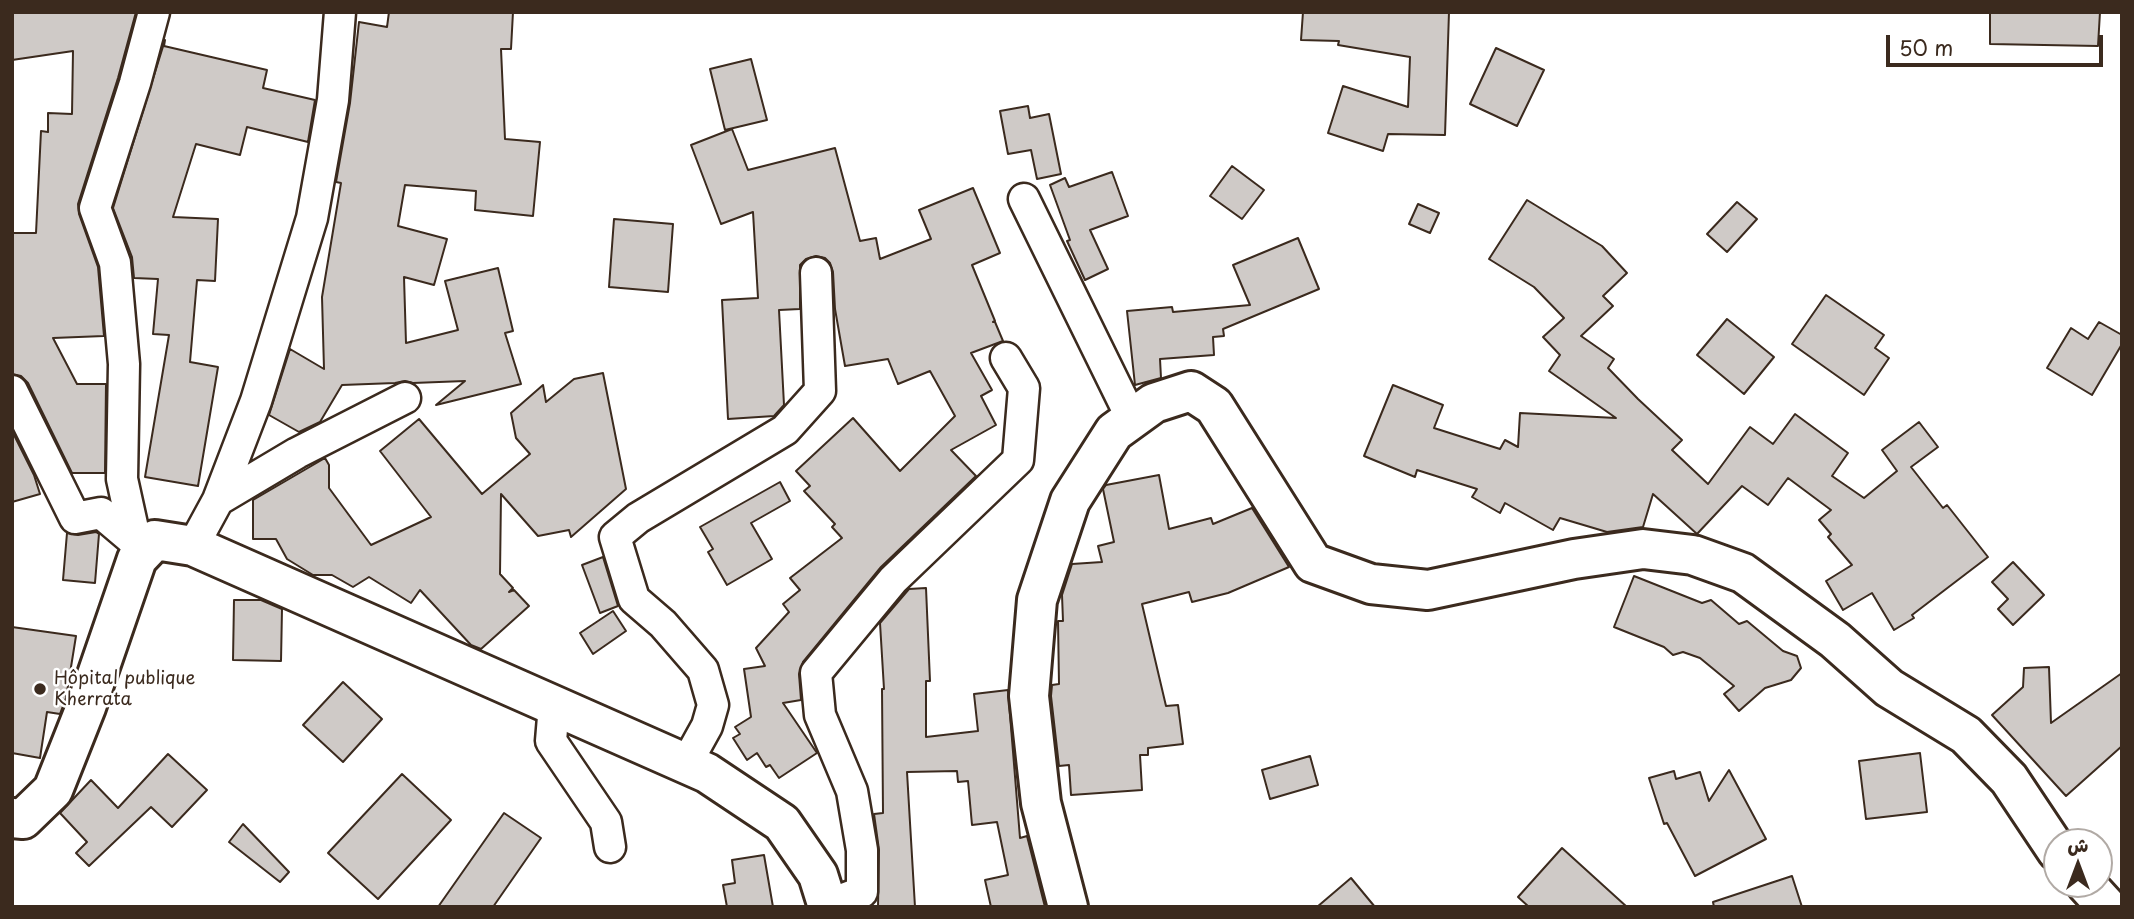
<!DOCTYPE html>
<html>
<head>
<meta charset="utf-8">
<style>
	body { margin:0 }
	#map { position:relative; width:2134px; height:919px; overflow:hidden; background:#fff; font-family:"Playpen Sans","Playpen Sans Arabic",sans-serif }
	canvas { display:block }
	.frame { position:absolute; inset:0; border:14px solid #3b2a1e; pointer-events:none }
	.north { position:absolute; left:2043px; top:828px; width:70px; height:70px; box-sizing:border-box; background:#fff; border:2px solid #b1aaa5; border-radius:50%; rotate:0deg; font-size:19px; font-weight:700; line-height:28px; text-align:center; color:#3b2a1e }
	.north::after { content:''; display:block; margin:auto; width:24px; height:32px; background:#3b2a1e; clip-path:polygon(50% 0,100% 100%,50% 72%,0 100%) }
	.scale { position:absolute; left:1886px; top:35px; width:217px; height:32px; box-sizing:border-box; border:4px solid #3b2a1e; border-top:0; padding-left:9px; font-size:21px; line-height:24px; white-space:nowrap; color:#3b2a1e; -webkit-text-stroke:5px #fff; paint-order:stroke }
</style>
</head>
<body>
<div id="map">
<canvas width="2134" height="919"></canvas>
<div class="frame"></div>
<div class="north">ش</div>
<div class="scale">50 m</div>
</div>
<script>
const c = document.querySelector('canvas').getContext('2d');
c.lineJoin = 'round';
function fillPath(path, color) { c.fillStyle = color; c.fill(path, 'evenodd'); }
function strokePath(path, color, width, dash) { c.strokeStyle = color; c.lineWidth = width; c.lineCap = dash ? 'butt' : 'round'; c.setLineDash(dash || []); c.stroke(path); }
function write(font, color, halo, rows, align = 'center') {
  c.font = font + ' "Playpen Sans",sans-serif'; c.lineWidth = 5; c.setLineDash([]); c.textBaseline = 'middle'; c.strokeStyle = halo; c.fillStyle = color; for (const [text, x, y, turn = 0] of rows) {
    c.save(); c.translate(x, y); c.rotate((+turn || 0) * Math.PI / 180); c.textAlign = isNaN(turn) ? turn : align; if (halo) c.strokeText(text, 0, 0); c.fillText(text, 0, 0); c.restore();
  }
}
const building = new Path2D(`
	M 12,12 L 136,12 L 118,78 L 78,204 L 79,214 L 98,267 L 104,336 L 53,338 L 77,384 L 106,384 L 105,473 L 72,473 L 28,383 L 21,376 L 12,374 L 12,233 L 36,233 L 41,131 L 48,132 L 48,113 L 72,114 L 73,51 L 12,60 Z
	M 389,12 L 513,12 L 511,49 L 501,49 L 505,139 L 540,142 L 533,216 L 475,210 L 476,191 L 405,185 L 398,226 L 447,239 L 434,285 L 404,277 L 406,343 L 458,330 L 445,281 L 498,268 L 513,331 L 505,333 L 521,384 L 436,405 L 465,381 L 413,383 L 405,381 L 395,383 L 342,385 L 320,422 L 299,432 L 269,415 L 290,349 L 324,369 L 322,297 L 341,183 L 336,182 L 350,103 L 359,22 L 387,27 Z
	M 1303,12 L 1449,12 L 1445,135 L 1388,134 L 1383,151 L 1328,133 L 1343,86 L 1408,107 L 1410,57 L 1338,45 L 1339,41 L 1301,40 Z
	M 1990,12 L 2100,12 L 2098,46 L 1990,44 Z
	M 165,40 L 164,46 L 267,70 L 263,88 L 315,100 L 308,142 L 247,127 L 240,155 L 196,144 L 173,217 L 218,219 L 215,281 L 197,280 L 190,362 L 218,367 L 198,486 L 145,477 L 169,335 L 153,334 L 158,279 L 134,278 L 132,257 L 113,208 Z
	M 1496,48 L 1544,70 L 1517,126 L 1470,104 Z
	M 751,59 L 767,120 L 725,130 L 710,69 Z
	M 1028,106 L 1030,118 L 1049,114 L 1061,174 L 1037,179 L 1031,150 L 1008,154 L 1000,111 Z
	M 732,129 L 748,170 L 835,148 L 860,241 L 876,238 L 880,259 L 931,239 L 919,210 L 973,188 L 1000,253 L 972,265 L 995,321 L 993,322 L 995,322 L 1003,341 L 971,353 L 992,390 L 981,396 L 996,425 L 951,450 L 976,476 L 881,567 L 803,662 L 799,674 L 801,700 L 783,703 L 817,753 L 779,778 L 770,765 L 766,767 L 757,753 L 747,760 L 733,738 L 740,734 L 735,727 L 751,717 L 744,669 L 765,666 L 756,648 L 789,612 L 783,604 L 800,590 L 790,578 L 842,538 L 832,527 L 835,524 L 804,491 L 810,486 L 796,471 L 853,418 L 900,471 L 955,416 L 930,371 L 898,384 L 888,359 L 845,366 L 835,309 L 833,272 L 830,263 L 825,258 L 816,256 L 806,259 L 800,265 L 800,309 L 779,310 L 784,405 L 774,416 L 728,419 L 722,300 L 758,298 L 753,212 L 721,224 L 691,145 Z
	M 1232,166 L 1264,190 L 1242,219 L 1210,196 Z
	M 1112,172 L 1128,216 L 1090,230 L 1108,269 L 1085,280 L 1067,241 L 1070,240 L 1050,185 L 1065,178 L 1069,187 Z
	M 1527,200 L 1602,246 L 1627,273 L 1603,296 L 1613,306 L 1581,336 L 1614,359 L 1608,368 L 1638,399 L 1682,440 L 1672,450 L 1708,484 L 1750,427 L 1773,444 L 1795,414 L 1848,453 L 1832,476 L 1864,498 L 1897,471 L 1882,450 L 1919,422 L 1938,447 L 1911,467 L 1943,508 L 1947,505 L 1988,557 L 1912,615 L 1914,618 L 1894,630 L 1872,593 L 1843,610 L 1826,581 L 1852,565 L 1828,537 L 1831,534 L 1819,520 L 1831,510 L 1788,478 L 1768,505 L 1742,486 L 1697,534 L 1653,494 L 1643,527 L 1607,532 L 1560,518 L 1553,530 L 1505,503 L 1500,513 L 1472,497 L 1477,489 L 1417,470 L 1415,477 L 1364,456 L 1393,385 L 1443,405 L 1434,428 L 1500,449 L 1505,440 L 1518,447 L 1520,413 L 1616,418 L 1549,371 L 1560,355 L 1543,337 L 1564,318 L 1534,287 L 1489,259 Z
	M 1737,202 L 1757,219 L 1727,252 L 1707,234 Z
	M 1418,204 L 1439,213 L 1430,233 L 1409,224 Z
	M 614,219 L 673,224 L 668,292 L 609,287 Z
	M 1298,238 L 1319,289 L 1223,329 L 1224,336 L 1213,337 L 1214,355 L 1160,359 L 1161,378 L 1135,385 L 1127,311 L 1172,307 L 1173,312 L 1250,305 L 1233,265 Z
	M 1826,295 L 1884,335 L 1875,348 L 1889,358 L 1864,395 L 1792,344 Z
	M 1727,319 L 1774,357 L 1744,394 L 1697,355 Z
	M 2099,322 L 2122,335 L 2122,344 L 2092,395 L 2047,368 L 2071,328 L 2088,339 Z
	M 603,373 L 626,489 L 571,537 L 569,530 L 538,536 L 501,494 L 500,574 L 513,588 L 509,592 L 514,590 L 529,606 L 481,649 L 471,645 L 420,590 L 411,603 L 369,577 L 353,587 L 332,575 L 313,575 L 287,559 L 276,539 L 253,539 L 253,500 L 325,458 L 329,465 L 329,488 L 371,545 L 431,517 L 380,451 L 419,419 L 482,494 L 530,454 L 516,438 L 511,413 L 543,385 L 546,402 L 574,379 Z
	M 12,431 L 34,475 L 40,494 L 12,502 Z
	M 1159,475 L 1169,529 L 1211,518 L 1213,524 L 1252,508 L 1289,567 L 1228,593 L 1192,602 L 1189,592 L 1142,604 L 1166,706 L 1178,705 L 1183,744 L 1148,748 L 1148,755 L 1140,755 L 1142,790 L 1071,795 L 1069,765 L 1059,766 L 1051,696 L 1052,685 L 1059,684 L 1058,621 L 1063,621 L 1062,595 L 1072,564 L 1102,562 L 1098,546 L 1114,542 L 1103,489 L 1106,485 Z
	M 780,482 L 790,501 L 751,523 L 772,559 L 727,585 L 708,552 L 713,549 L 700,527 Z
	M 96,532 L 99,534 L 95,583 L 63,580 L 67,533 L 78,535 Z
	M 603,557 L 618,606 L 600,613 L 582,565 Z
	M 2013,562 L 2044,595 L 2013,625 L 1998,609 L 2008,599 L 1992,582 Z
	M 1634,576 L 1702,603 L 1711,600 L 1739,624 L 1747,621 L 1783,651 L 1797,656 L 1801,668 L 1791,680 L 1765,688 L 1739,711 L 1724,694 L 1734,686 L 1700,658 L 1683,652 L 1673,655 L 1664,647 L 1614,627 Z
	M 926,588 L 930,681 L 926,681 L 926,737 L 978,731 L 974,694 L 1008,690 L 1020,838 L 1027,836 L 1045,907 L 991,907 L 985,880 L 1008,875 L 997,822 L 972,825 L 968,781 L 958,782 L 957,771 L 907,772 L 915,907 L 878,907 L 879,850 L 874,814 L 883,813 L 882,689 L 884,689 L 880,623 L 909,589 Z
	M 234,600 L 261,600 L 282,609 L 281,661 L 233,660 Z
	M 613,611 L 626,631 L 593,654 L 580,633 Z
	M 12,627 L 76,636 L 66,698 L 60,714 L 47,712 L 40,758 L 12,753 Z
	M 2049,667 L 2051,723 L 2122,673 L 2122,746 L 2066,796 L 1992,715 L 2023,687 L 2024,668 Z
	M 343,682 L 382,719 L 343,762 L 303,725 Z
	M 1920,753 L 1927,812 L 1866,819 L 1859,761 Z
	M 168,754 L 207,790 L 172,827 L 151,807 L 89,866 L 76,853 L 87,842 L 60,813 L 91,780 L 118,808 Z
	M 1310,756 L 1318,785 L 1270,799 L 1262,770 Z
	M 1729,770 L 1766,839 L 1695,876 L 1667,823 L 1664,824 L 1649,778 L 1674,771 L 1676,779 L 1700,772 L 1709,801 Z
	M 402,774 L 451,820 L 378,899 L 328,853 Z
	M 504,813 L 541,838 L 493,907 L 438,907 Z
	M 243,824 L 289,872 L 280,882 L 229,842 Z
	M 1562,848 L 1627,907 L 1529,907 L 1518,897 Z
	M 764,855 L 773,907 L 727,907 L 723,885 L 735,883 L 732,860 Z
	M 1792,876 L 1802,907 L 1714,907 L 1713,902 Z
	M 1351,878 L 1375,907 L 1317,907 Z`);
fillPath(building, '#cfcac7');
strokePath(building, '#3b2a1e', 2);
const street = new Path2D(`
	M 1024,199 L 1132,419
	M 12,391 L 75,518 L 101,513 L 140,546
	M 218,500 L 297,453 L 405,398
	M 193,546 L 218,500 L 256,401 L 312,218 L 333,100 L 340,12
	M 145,550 L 133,529 L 122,479 L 124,364 L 115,263 L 95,208 L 135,83 L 154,12
	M 554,705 L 551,741 L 606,822 L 610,847
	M 686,764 L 707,726 L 713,705 L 703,670 L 663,624 L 634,599 L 615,537 L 638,518 L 785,430 L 820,391 L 816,273
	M 827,905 L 862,892 L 862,850 L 852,791 L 820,715 L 816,673 L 893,580 L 1018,460 L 1024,388 L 1006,358`);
const secondary = new Path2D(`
	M 12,818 L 23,819 L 53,790 L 86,707 L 137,559 L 155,540 L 193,546 L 707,773 L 782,823 L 818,875 L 828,907
	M 2086,884 L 2107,907
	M 1068,907 L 1041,803 L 1029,696 L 1037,600 L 1070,501 L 1114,432 L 1154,403 L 1191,391 L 1214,406 L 1313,563 L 1371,584 L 1428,590 L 1574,559 L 1643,549 L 1693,555 L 1743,573 L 1835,640 L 1889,688 L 1966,735 L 2009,779 L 2057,851`);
strokePath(street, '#3b2a1e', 35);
strokePath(secondary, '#3b2a1e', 44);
strokePath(street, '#fff', 30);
strokePath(secondary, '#fff', 38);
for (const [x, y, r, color] of [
	[40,689,7,"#3b2a1e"]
]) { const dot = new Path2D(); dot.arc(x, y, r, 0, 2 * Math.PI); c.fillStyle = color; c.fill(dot); strokePath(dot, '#fff', 2.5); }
write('18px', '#3b2a1e', '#fff', [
	["Hôpital publique",54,679],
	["Kherrata",54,700]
], 'left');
</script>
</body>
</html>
